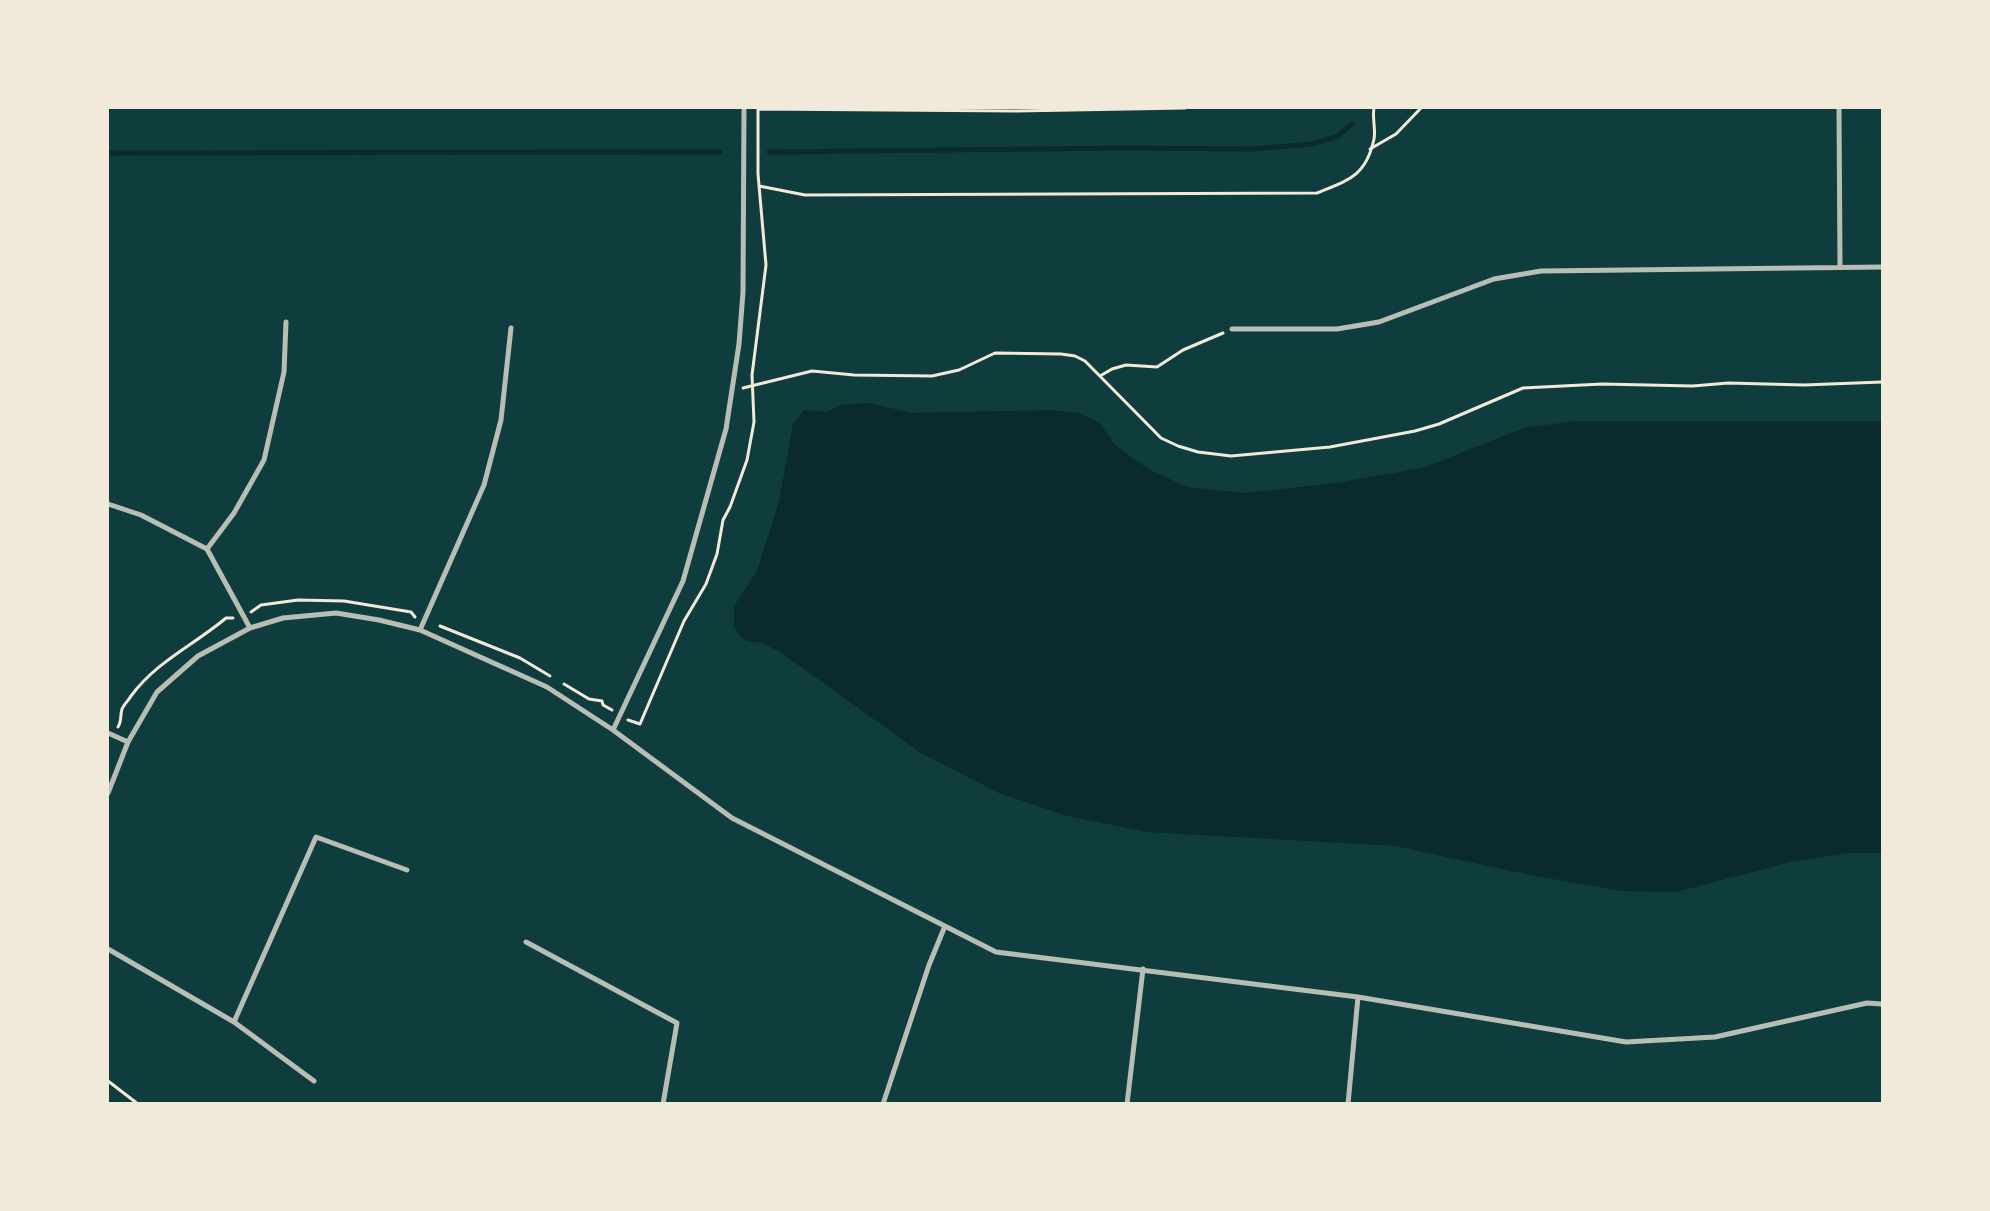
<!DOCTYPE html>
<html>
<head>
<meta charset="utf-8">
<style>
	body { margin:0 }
	#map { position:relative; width:1990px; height:1211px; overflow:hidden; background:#0f3d3e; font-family:Ubuntu,sans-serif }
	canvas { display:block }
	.frame { position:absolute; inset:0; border:109px solid #f1e9da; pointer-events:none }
</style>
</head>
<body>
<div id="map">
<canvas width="1990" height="1211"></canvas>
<div class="frame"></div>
</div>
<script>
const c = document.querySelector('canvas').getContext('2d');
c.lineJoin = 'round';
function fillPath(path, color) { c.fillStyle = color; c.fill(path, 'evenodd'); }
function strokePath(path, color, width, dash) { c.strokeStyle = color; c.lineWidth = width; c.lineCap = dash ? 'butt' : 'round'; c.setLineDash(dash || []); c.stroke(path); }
fillPath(new Path2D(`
	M 869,403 L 912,413 L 1051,410 L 1079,413 L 1100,423 L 1114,444 L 1148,469 L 1187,487 L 1245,493 L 1336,483 L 1423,468 L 1526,427 L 1579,421 L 1882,421 L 1882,853 L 1848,853 L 1791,862 L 1676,892 L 1621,891 L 1530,875 L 1395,846 L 1147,832 L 1067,816 L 999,793 L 921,753 L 780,652 L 762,643 L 744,640 L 734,627 L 734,606 L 757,571 L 779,501 L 793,424 L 804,410 L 827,412 L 840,405 Z`), '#0a2a2b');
strokePath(new Path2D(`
	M 769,152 L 1125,148 L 1253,149 L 1312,144 L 1336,137 L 1352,124
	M 108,153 L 720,152`), '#0a2a2b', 5);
strokePath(new Path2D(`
	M 758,109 L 1016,111 L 1185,108
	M 1370,149 L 1396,134 L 1421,108
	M 759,186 L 805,195 L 1317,193 C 1349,180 1366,176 1374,139 C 1376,129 1372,118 1374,108
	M 1100,376 L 1112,369 L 1126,365 L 1157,367 L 1183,350 L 1223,333
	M 743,388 L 812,371 L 854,375 L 932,376 L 959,370 L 995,353 L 1061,354 L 1075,356 L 1085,361 L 1161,438 L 1178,446 L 1198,452 L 1231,456 L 1330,447 L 1415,431 L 1439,424 L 1523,388 L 1602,384 L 1693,386 L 1728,383 L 1804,385 L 1882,382
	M 251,612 L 261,605 L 298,600 L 344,601 L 411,612 L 415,617
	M 440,626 L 520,658 L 550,676
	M 564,684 L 589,699 L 602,701 L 603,705 L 612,710
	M 628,720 L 640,724 L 684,621 L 706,584 L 717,554 L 723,520 L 730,507 L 747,460 L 754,422 L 752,375 L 766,265 L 758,174 L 758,108
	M 118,727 C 122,721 120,715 122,709 C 124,704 129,700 131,696 C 157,661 194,645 226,618 L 233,618
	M 108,1081 L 138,1104`), '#f1e9da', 3);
strokePath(new Path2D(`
	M 1839,108 L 1840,267
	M 1232,329 L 1337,329 L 1379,322 L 1494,279 L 1541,271 L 1882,267
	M 108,504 L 141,515 L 207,549 L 250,628
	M 207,549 L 234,513 L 264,460 L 284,372 L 286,322
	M 420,630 L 484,485 L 501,420 L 511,328
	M 613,730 L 683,581 L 726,429 L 739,344 L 743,292 L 744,108
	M 108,733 L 128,742
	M 108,793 L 128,742 L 157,692 L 198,656 L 250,628 L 283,618 L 336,613 L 379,620 L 420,630 L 547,687 L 613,730 L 732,818 L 996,952 L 1358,997 L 1626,1042 L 1715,1037 L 1867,1003 L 1882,1004
	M 526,942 L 677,1023 L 663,1104
	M 108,949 L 234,1022 L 314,1081
	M 234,1022 L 316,837 L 407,870
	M 883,1104 L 929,965 L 945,926
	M 1127,1104 L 1143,969
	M 1348,1104 L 1358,997`), '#b8beb3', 5);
</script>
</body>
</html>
